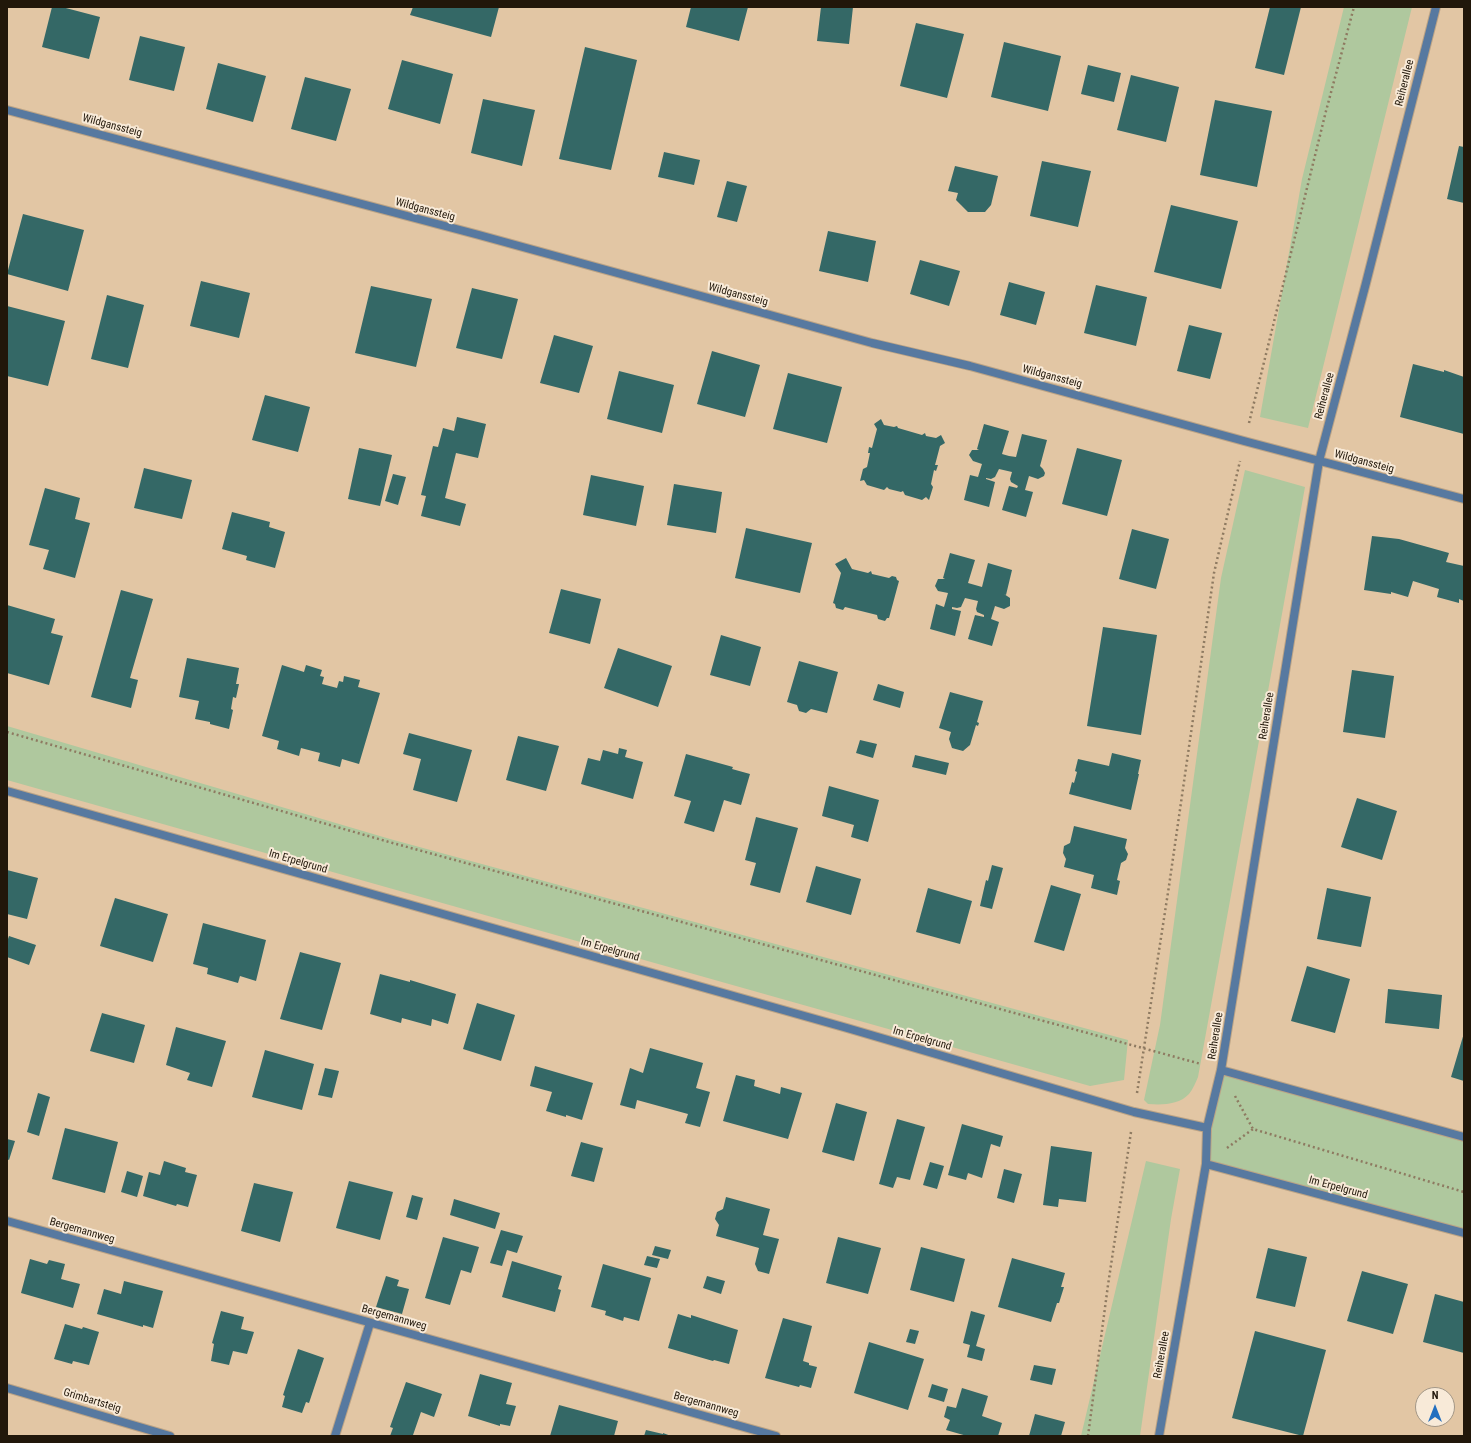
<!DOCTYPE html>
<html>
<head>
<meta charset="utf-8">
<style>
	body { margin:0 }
	#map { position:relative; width:1471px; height:1443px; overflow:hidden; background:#e2c6a4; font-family:"Roboto Condensed",sans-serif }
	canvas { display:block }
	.frame { position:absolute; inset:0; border:8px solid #21170a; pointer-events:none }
	.north { position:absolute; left:1415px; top:1387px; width:40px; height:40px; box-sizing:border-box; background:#f8ead8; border:1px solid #a29686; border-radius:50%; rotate:0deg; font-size:11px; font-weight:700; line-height:16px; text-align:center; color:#21170a }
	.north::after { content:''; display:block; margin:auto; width:14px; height:18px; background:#226fbf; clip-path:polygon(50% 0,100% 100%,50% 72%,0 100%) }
</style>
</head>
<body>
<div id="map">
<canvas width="1471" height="1443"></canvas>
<div class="frame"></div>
<div class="north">N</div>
</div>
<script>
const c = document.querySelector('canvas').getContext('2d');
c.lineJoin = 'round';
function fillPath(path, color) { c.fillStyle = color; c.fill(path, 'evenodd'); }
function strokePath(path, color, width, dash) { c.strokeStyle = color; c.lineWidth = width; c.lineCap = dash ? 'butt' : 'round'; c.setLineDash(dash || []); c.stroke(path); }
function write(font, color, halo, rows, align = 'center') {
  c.font = font + ' "Roboto Condensed",sans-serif'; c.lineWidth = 4; c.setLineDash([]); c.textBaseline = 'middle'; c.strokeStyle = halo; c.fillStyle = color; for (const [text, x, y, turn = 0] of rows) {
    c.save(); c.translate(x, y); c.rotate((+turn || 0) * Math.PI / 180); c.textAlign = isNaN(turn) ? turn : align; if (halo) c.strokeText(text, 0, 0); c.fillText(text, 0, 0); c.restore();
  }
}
fillPath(new Path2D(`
	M 1344,7 L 1412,7 L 1308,428 L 1260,417 L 1302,179 Z
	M 1245,470 L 1305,487 L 1198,1077 C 1196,1082 1193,1089 1189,1094 C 1179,1105 1162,1105 1148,1104 L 1144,1100 L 1160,1025 L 1221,578 Z
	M 7,726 L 390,839 L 1128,1040 L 1124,1080 L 1090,1086 L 7,780 Z
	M 1221,1070 L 1464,1137 L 1464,1233 L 1206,1164 L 1207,1128 Z
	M 1146,1161 L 1180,1169 L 1171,1219 L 1140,1436 L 1081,1436 Z`), '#afc89e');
fillPath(new Path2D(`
	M 52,7 L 62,7 L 100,17 L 89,59 L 42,47 Z
	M 413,7 L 499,7 L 491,37 L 410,15 Z
	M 691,7 L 748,7 L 739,41 L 686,27 Z
	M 821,7 L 853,7 L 849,44 L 817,41 Z
	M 1270,7 L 1301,7 L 1284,75 L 1255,68 Z
	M 916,23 L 964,34 L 947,98 L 900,86 Z
	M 140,36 L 185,47 L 174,91 L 129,80 Z
	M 1004,42 L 1061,56 L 1048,111 L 991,97 Z
	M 585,47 L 637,60 L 611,170 L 559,159 Z
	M 402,60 L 453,74 L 440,124 L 388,109 Z
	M 218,63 L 266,76 L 253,122 L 206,109 Z
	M 1088,65 L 1121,73 L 1114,102 L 1081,94 Z
	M 1131,75 L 1179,87 L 1166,142 L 1117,130 Z
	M 305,77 L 351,89 L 336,141 L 291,129 Z
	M 483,99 L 535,110 L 522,166 L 471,153 Z
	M 1215,100 L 1272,111 L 1257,187 L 1200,175 Z
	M 1459,146 L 1464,147 L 1464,203 L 1447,199 Z
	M 664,152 L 700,160 L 694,185 L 658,177 Z
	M 1042,161 L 1091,171 L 1078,227 L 1030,216 Z
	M 955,166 L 998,176 L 991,205 L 985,212 L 968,212 L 956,200 L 958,193 L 948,191 Z
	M 727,181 L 747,186 L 737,222 L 717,217 Z
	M 1171,205 L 1238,221 L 1221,289 L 1154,272 Z
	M 23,214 L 84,230 L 68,291 L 7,274 Z
	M 828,231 L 876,241 L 868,282 L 819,271 Z
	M 920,260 L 960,271 L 949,306 L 910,294 Z
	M 201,281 L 250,293 L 239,338 L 190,326 Z
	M 1009,282 L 1045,292 L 1036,325 L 1000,315 Z
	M 1096,285 L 1147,297 L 1136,346 L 1084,333 Z
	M 371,286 L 432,299 L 416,367 L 355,353 Z
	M 472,288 L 518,299 L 502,359 L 456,348 Z
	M 107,295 L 144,305 L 128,368 L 91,359 Z
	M 7,306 L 65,321 L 48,386 L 7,376 Z
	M 1189,325 L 1222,333 L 1210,379 L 1177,371 Z
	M 554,335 L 593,346 L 579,393 L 540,383 Z
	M 712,351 L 760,365 L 745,417 L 697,404 Z
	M 1413,364 L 1444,372 L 1444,370 L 1464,377 L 1464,434 L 1400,417 Z
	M 619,371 L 674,385 L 662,433 L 607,419 Z
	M 788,373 L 842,387 L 827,443 L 773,429 Z
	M 265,395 L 310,407 L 298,452 L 252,440 Z
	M 457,417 L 486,424 L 478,458 L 456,453 L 445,498 L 466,504 L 460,526 L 421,516 L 426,496 L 421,495 L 433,446 L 438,447 L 443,428 L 454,431 Z
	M 881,419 L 884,425 L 894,427 L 897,426 L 898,428 L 922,435 L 925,433 L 926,436 L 936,438 L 941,435 L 945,443 L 940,446 L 935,465 L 938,465 L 936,471 L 934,470 L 931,484 L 933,487 L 929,500 L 926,497 L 922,500 L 905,495 L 903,491 L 901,492 L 889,489 L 887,487 L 884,490 L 867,485 L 864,480 L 860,481 L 863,469 L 867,467 L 870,453 L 868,453 L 869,447 L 872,448 L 877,429 L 874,424 Z
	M 984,424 L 1009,431 L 1002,454 L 1009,456 L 1016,457 L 1022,434 L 1047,440 L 1040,466 L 1039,465 L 1043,469 L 1045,473 L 1044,476 L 1038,479 L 1029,476 L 1025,490 L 1033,492 L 1026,517 L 1002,510 L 1009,486 L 1017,488 L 1018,486 L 1011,482 L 1010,479 L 1012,472 L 999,469 L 995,477 L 991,479 L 986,478 L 986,479 L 995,482 L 989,507 L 964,500 L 970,475 L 978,477 L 982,464 L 973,461 L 969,455 L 972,450 L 979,450 L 977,449 Z
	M 359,448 L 392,455 L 380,506 L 348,499 Z
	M 1077,448 L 1122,460 L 1107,516 L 1062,504 Z
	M 144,468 L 192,480 L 182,519 L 134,508 Z
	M 393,474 L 406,477 L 398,505 L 385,501 Z
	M 591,475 L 644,486 L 636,526 L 583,515 Z
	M 674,484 L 722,492 L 716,533 L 667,525 Z
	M 45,488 L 80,498 L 75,519 L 90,523 L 75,578 L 43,569 L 49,550 L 29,545 Z
	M 232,512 L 270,522 L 269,527 L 285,532 L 275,568 L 246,560 L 247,556 L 222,549 Z
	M 746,528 L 812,543 L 800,593 L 735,578 Z
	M 1132,529 L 1169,539 L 1156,589 L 1119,579 Z
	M 1372,536 L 1399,539 L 1449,553 L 1446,562 L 1464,566 L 1464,601 L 1459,599 L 1459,603 L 1437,597 L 1439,589 L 1413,581 L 1408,597 L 1391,592 L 1391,594 L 1364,590 Z
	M 950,553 L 975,560 L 968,583 L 982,587 L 988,563 L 1012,570 L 1006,595 L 1004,594 L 1010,598 L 1010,606 L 1004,609 L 995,606 L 991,619 L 999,622 L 992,646 L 968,639 L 975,615 L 984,617 L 984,615 L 977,612 L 976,609 L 978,601 L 965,598 L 961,607 L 957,608 L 952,607 L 952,609 L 961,611 L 955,636 L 930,629 L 936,604 L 944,607 L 948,593 L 938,591 L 935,586 L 938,579 L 945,579 L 943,578 Z
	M 846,558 L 852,569 L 868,573 L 871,571 L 872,574 L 889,578 L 892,576 L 896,577 L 897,580 L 899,581 L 889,618 L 887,618 L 885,621 L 878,619 L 877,615 L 845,607 L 843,610 L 836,608 L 835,604 L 833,603 L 841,573 L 835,564 Z
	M 561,589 L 601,599 L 590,644 L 549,633 Z
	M 121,590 L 153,599 L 130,678 L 138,680 L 131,708 L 91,697 Z
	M 7,605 L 55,619 L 51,633 L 63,636 L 49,685 L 7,673 Z
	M 1103,627 L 1157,635 L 1141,735 L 1087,726 Z
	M 721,635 L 761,647 L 750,686 L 710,675 Z
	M 618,648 L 672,666 L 658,707 L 604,688 Z
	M 187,658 L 239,668 L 236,684 L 239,684 L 236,698 L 233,697 L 231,709 L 233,710 L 229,729 L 210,724 L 210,722 L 195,719 L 199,701 L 179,697 Z
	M 799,661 L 838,672 L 827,713 L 811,709 L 806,713 L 799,711 L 797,705 L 787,702 Z
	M 282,665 L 304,672 L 306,665 L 322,670 L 320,676 L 324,677 L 322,684 L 337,688 L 339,681 L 343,682 L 344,676 L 360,680 L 358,687 L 380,693 L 359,764 L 342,759 L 340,767 L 318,761 L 320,753 L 301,748 L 299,756 L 277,749 L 279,741 L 262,736 Z
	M 1352,670 L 1394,676 L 1385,738 L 1343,732 Z
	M 878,684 L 904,692 L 900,708 L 873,700 Z
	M 950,692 L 983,701 L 977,722 L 979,723 L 978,726 L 976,725 L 970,745 L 963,751 L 952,748 L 949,739 L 951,732 L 939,728 Z
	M 409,733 L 472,750 L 457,802 L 413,790 L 421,759 L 403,754 Z
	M 518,736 L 559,746 L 546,791 L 506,780 Z
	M 860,740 L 877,744 L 873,758 L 856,753 Z
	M 619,748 L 627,750 L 625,757 L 643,762 L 633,799 L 581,784 L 588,758 L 600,761 L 603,750 L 618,754 Z
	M 1112,753 L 1141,760 L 1138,774 L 1139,774 L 1131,810 L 1069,794 L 1072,782 L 1074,783 L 1077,772 L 1075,771 L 1078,759 L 1109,766 Z
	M 686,754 L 733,767 L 732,769 L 750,774 L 741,805 L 724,800 L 714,832 L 684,823 L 691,801 L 674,796 Z
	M 915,755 L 949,763 L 946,775 L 912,767 Z
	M 829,786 L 879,800 L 868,842 L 851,837 L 854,825 L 822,816 Z
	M 1357,798 L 1397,811 L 1382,860 L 1341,847 Z
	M 756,817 L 798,828 L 780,893 L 750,885 L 756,863 L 745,860 Z
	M 1074,826 L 1127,839 L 1125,848 L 1128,854 L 1126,860 L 1121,863 L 1117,880 L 1120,881 L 1117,895 L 1091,888 L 1094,875 L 1064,867 L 1066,859 L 1063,853 L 1064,846 L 1070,843 Z
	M 992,865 L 1003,868 L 992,909 L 980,906 L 986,880 L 988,881 Z
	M 816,866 L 861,879 L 851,915 L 806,902 Z
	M 7,870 L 38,878 L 27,919 L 7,914 Z
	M 1051,885 L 1081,894 L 1064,951 L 1034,942 Z
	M 928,888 L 972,901 L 960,944 L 916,932 Z
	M 1327,888 L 1371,897 L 1361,947 L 1317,939 Z
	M 115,898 L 168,914 L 153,962 L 100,946 Z
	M 203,923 L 266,940 L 256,981 L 240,976 L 238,983 L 207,974 L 208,968 L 193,964 Z
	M 9,936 L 36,945 L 29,965 L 7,957 L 7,942 Z
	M 300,952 L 341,963 L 322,1030 L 280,1019 Z
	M 1307,966 L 1350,979 L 1335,1033 L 1291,1021 Z
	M 380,974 L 410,982 L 410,980 L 456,994 L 448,1024 L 432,1019 L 431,1026 L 402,1018 L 401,1023 L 370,1014 Z
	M 1388,989 L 1442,995 L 1439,1029 L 1385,1023 Z
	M 477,1003 L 515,1015 L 501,1061 L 463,1049 Z
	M 102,1013 L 145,1025 L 134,1063 L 90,1051 Z
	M 176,1027 L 226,1041 L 212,1087 L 187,1080 L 190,1073 L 166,1065 Z
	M 1464,1033 L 1464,1081 L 1451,1077 Z
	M 650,1048 L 703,1063 L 696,1088 L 710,1092 L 700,1127 L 685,1123 L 688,1114 L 637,1100 L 635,1109 L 620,1105 L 630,1068 L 643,1073 Z
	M 265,1050 L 314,1064 L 302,1110 L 252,1097 Z
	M 535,1066 L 593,1083 L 582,1120 L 566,1115 L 566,1117 L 546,1111 L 552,1092 L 530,1086 Z
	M 325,1068 L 339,1071 L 332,1098 L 318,1095 Z
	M 736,1075 L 755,1080 L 754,1086 L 780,1094 L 781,1087 L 802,1093 L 788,1139 L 723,1121 Z
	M 38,1093 L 50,1097 L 39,1136 L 27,1132 Z
	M 836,1103 L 867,1112 L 854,1161 L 822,1152 Z
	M 897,1119 L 925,1127 L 910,1180 L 897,1177 L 893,1188 L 879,1184 Z
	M 962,1124 L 1003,1136 L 1000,1147 L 991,1144 L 982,1178 L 968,1173 L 966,1180 L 948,1175 Z
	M 65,1128 L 118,1142 L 105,1193 L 52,1179 Z
	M 7,1139 L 15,1141 L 9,1160 L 7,1159 Z
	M 581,1142 L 603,1148 L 594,1182 L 571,1176 Z
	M 1051,1146 L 1092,1152 L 1086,1202 L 1059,1199 L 1058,1207 L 1043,1205 Z
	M 164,1161 L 186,1168 L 185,1172 L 197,1175 L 188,1207 L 177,1204 L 176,1206 L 143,1196 L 149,1172 L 160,1175 Z
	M 930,1162 L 944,1166 L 937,1189 L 923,1185 Z
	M 1004,1169 L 1022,1174 L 1014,1203 L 997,1198 Z
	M 127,1171 L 143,1176 L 137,1197 L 121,1192 Z
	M 349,1181 L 393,1192 L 380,1240 L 336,1228 Z
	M 254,1183 L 293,1192 L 280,1242 L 241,1231 Z
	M 412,1195 L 423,1198 L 417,1220 L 406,1217 Z
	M 726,1197 L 770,1209 L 763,1235 L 779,1239 L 769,1274 L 758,1271 L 755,1264 L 759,1248 L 716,1236 L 719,1225 L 715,1219 L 717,1212 L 723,1209 Z
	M 454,1199 L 500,1213 L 495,1229 L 450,1215 Z
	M 501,1230 L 523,1236 L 517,1253 L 507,1250 L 502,1266 L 490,1263 Z
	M 443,1237 L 479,1247 L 471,1273 L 461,1270 L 450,1305 L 425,1298 Z
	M 838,1237 L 881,1248 L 868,1294 L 826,1283 Z
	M 655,1246 L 671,1250 L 668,1259 L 652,1255 Z
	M 921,1247 L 965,1259 L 954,1302 L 910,1290 Z
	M 1268,1248 L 1307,1257 L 1295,1307 L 1256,1298 Z
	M 647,1256 L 660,1259 L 657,1268 L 644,1265 Z
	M 1012,1258 L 1065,1273 L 1061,1287 L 1064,1287 L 1059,1303 L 1057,1303 L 1051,1322 L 998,1307 Z
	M 30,1259 L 47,1264 L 49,1260 L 65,1264 L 61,1279 L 80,1284 L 73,1308 L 21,1293 Z
	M 512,1261 L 562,1276 L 558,1289 L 561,1290 L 555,1312 L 502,1297 Z
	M 603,1264 L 651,1278 L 639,1321 L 624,1317 L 623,1321 L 605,1315 L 606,1311 L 591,1307 Z
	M 1362,1271 L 1408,1284 L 1393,1334 L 1347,1321 Z
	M 386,1276 L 399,1280 L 397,1286 L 409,1289 L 402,1314 L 376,1307 Z
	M 707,1276 L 725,1281 L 721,1294 L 703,1288 Z
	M 124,1281 L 163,1291 L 153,1328 L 143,1325 L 143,1327 L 97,1314 L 104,1289 L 121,1294 Z
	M 1435,1294 L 1464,1302 L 1464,1353 L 1423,1342 Z
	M 221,1311 L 244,1317 L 241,1329 L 254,1332 L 247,1354 L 233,1351 L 229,1365 L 211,1361 L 214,1344 L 212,1343 Z
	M 971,1311 L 985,1315 L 976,1346 L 985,1349 L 982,1361 L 967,1357 L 970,1345 L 963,1343 Z
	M 678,1314 L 691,1318 L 691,1315 L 738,1330 L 729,1364 L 714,1360 L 713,1361 L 668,1348 Z
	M 783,1318 L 812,1326 L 803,1361 L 809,1363 L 809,1365 L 817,1367 L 811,1388 L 800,1385 L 799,1387 L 765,1378 Z
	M 65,1324 L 82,1329 L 83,1327 L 99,1332 L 89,1365 L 73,1361 L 72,1364 L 54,1359 Z
	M 910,1329 L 919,1331 L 915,1344 L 906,1342 Z
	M 1255,1331 L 1326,1350 L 1303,1436 L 1232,1418 Z
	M 869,1342 L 924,1359 L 908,1410 L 854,1393 Z
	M 298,1349 L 324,1358 L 309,1403 L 306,1402 L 302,1413 L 282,1407 L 285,1396 L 283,1395 Z
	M 1034,1365 L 1056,1369 L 1052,1385 L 1030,1380 Z
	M 480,1374 L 512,1383 L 506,1404 L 516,1406 L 510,1426 L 500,1424 L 500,1426 L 468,1416 Z
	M 406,1382 L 442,1394 L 434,1417 L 421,1412 L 413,1435 L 390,1436 L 393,1428 L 390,1427 Z
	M 932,1384 L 948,1389 L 944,1402 L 928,1397 Z
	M 962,1388 L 988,1396 L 982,1416 L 1002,1423 L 998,1436 L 967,1436 L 946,1430 L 950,1420 L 944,1417 L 947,1406 L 956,1408 Z
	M 559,1405 L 618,1421 L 614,1436 L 550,1436 Z
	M 1035,1414 L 1065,1422 L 1061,1436 L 1029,1436 Z
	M 646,1430 L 663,1434 L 663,1433 L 671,1436 L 644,1436 Z`), '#346866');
const lane = new Path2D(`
	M 7,1221 L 776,1436
	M 335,1436 L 370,1323`);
const street = new Path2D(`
	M 7,110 L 479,235 L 872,343 L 970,366 L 1244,441 L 1464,499
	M 7,791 L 847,1028 L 1134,1112 L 1207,1128
	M 1221,1070 L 1464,1137
	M 1206,1164 L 1464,1233
	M 7,1388 L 170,1436
	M 1159,1436 L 1206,1164 L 1207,1128 L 1221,1070 L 1319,461 L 1366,283 L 1436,7`);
strokePath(lane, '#bba385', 10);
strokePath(street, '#bba385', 10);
strokePath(new Path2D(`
	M 1249,423 L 1326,111 L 1354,7
	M 7,732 L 389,842 L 1201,1064
	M 1137,1093 L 1169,886 L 1214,573 L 1240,461
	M 1235,1096 L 1253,1129 L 1464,1192
	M 1227,1148 L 1253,1129
	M 1088,1436 L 1108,1285 L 1131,1132`), '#8e7a61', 2.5, [2, 3]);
strokePath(lane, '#5779a0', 8);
strokePath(street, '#5779a0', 8);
write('11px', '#21170a', '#f8ead8', [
	["Reiherallee",1405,83,-76],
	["Wildganssteig",112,126,15],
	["Wildganssteig",425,210,15],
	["Wildganssteig",738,295,15],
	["Wildganssteig",1052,377,15],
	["Reiherallee",1325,396,-75],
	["Wildganssteig",1364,462,15],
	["Reiherallee",1267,716,-81],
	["Im Erpelgrund",298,862,16],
	["Im Erpelgrund",610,950,16],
	["Reiherallee",1216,1036,-81],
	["Im Erpelgrund",922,1039,16],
	["Im Erpelgrund",1338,1188,15],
	["Bergemannweg",82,1231,16],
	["Bergemannweg",394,1318,16],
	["Reiherallee",1162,1355,-80],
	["Grimbartsteig",92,1401,17],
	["Bergemannweg",706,1405,16]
]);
</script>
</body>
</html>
